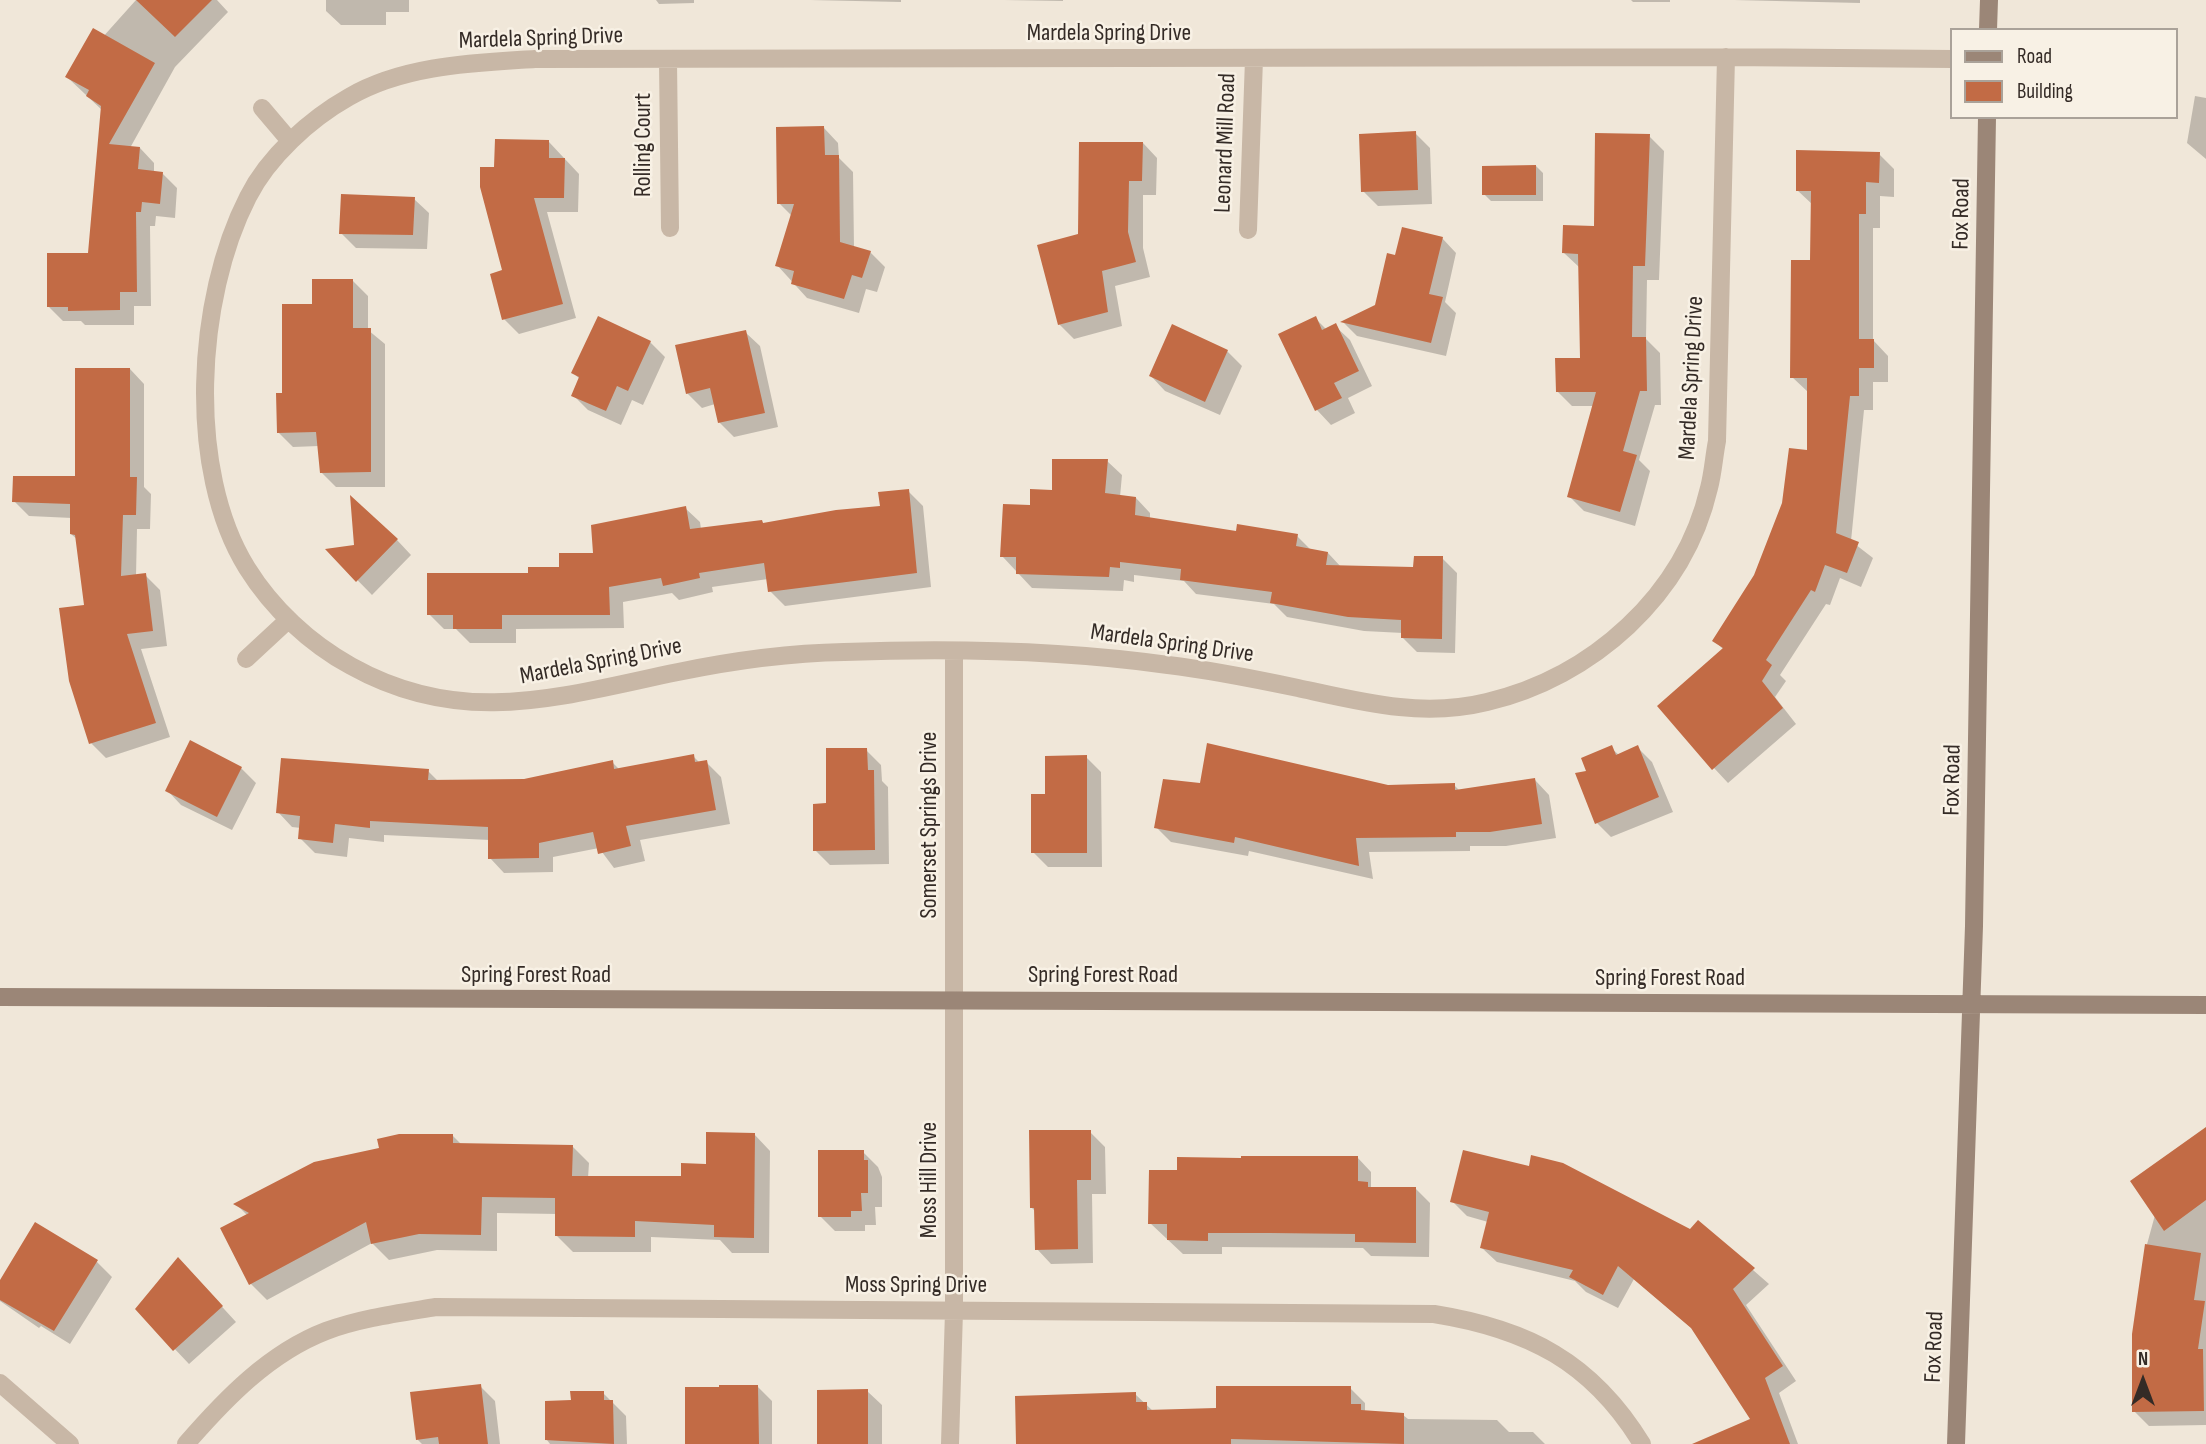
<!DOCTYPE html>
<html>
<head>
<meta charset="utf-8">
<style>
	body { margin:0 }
	#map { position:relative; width:2206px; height:1444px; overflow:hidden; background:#f0e7d9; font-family:"Sofia Sans Condensed",sans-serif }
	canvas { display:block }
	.legend { position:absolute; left:1950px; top:28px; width:228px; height:91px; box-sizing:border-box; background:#f8f1e5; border:2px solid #aaa299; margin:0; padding:9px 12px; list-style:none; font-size:21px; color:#342b26 }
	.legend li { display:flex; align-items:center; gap:14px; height:35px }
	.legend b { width:35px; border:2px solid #aaa299 }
	.north { position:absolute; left:2108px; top:1346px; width:70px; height:70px; -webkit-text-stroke:5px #f8f1e5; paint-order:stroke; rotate:0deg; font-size:19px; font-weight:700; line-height:28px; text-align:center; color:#342b26 }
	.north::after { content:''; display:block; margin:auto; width:24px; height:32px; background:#342b26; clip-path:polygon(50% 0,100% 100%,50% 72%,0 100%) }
</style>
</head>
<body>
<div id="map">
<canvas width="2206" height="1444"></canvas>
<ul class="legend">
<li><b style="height:9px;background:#9b8677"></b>Road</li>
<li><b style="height:19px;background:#c26b45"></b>Building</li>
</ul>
<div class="north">N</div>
</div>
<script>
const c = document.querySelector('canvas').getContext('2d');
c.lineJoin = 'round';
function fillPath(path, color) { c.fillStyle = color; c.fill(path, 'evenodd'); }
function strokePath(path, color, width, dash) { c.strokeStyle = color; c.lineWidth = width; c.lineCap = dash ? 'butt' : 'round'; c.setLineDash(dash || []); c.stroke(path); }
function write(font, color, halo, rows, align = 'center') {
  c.font = font + ' "Sofia Sans Condensed",sans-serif'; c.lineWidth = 5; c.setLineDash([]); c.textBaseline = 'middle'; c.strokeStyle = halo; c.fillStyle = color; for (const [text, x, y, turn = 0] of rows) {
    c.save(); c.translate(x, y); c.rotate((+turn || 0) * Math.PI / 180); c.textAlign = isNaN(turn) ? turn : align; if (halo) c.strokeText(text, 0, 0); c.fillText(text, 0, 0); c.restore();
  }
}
fillPath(new Path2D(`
	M 136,0 L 217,0 L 228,12 L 175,67 L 130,148 L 140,148 L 154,163 L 154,172 L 162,173 L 177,188 L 175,218 L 156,216 L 155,226 L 150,226 L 151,306 L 134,306 L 134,325 L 85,325 L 81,321 L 63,321 L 49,307 L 89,254 L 103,111 L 67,77 Z
	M 326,0 L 409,0 L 409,12 L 386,12 L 386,25 L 341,25 L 326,11 Z
	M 550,0 L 694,0 L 694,3 L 659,4 L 656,0 Z
	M 810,0 L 901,0 L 901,2 Z
	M 1004,0 L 1063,0 L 1063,1 Z
	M 1631,0 L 1670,0 L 1670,2 L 1633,2 Z
	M 1734,0 L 1860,0 L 1860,3 Z
	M 2195,96 L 2206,98 L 2206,159 L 2187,143 Z
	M 824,128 L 838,143 L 839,158 L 853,172 L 854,248 L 870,252 L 885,267 L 877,292 L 866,289 L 859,313 L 807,298 L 777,265 L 792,216 L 779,203 Z
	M 1415,133 L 1430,148 L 1432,204 L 1378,206 L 1363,191 Z
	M 1649,136 L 1664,151 L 1659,280 L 1647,280 L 1646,339 L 1660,353 L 1661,405 L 1655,405 L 1639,460 L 1650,471 L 1635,526 L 1584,511 L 1569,496 L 1594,406 L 1572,406 L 1557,391 L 1582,359 L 1579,267 L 1564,253 L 1595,228 Z
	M 549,142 L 579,174 L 578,212 L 547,212 L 576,318 L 519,334 L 504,319 L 505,271 L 496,169 Z
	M 1143,143 L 1157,158 L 1156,195 L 1143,195 L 1143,248 L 1150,277 L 1115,286 L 1122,326 L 1074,339 L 1059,324 L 1080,236 Z
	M 1879,154 L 1894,169 L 1894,197 L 1880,196 L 1880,228 L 1873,228 L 1873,340 L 1888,356 L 1888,382 L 1873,382 L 1873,410 L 1864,410 L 1851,541 L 1873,558 L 1861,587 L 1840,578 L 1830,605 L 1826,604 L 1780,675 L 1786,681 L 1775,697 L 1796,724 L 1728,783 L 1714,768 L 1724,650 L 1715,641 L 1756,576 L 1808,451 L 1808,392 L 1792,377 L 1811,262 L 1813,205 L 1797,190 Z
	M 1536,166 L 1543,173 L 1543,201 L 1491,201 L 1484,194 Z
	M 414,199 L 429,213 L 427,249 L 356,248 L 341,233 Z
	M 1442,238 L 1456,253 L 1445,302 L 1456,313 L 1446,356 L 1357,336 L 1343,322 L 1377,306 L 1396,257 Z
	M 353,281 L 368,296 L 368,330 L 385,344 L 385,487 L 336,487 L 321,472 L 319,446 L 293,447 L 278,432 L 284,395 L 313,305 Z
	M 1315,318 L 1327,330 L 1335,326 L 1350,340 L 1372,386 L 1348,398 L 1355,413 L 1331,425 L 1317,410 Z
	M 745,332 L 760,346 L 778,427 L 734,437 L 719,422 L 715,404 L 702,408 L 687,393 Z
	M 650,342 L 665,357 L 643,405 L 632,400 L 621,425 L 588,410 L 573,395 L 580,379 L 573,373 Z
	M 1227,351 L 1242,366 L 1220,415 L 1165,391 L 1151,376 Z
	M 130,369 L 144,384 L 144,487 L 151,494 L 150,529 L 137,529 L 136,576 L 145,575 L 160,590 L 167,646 L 141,649 L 170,737 L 106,758 L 91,743 L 86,607 L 78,540 L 71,534 L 72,518 L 29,516 L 14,501 L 77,478 Z
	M 1107,461 L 1122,475 L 1120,497 L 1136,498 L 1150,513 L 1150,519 L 1238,533 L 1297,536 L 1312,551 L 1328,553 L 1342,568 L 1415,569 L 1442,558 L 1457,573 L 1455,653 L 1417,652 L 1402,637 L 1403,633 L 1364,631 L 1287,617 L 1274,604 L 1196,594 L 1184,581 L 1134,575 L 1134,582 L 1124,580 L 1123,591 L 1032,588 L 1002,556 L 1032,507 Z
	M 908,491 L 923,506 L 931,587 L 785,606 L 770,591 L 768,579 L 712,587 L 713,592 L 679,600 L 672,593 L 623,602 L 624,628 L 516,629 L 516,643 L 470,643 L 456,629 L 444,629 L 429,614 L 530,575 L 560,568 L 594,554 L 685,508 L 700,522 L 701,529 L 761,521 L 764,524 L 882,508 Z
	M 397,540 L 411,555 L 372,595 L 328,550 Z
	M 1637,747 L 1652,762 L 1673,812 L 1611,837 L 1597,823 L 1589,772 L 1611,748 L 1619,755 Z
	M 866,750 L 881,765 L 882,781 L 888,787 L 889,864 L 830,865 L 815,850 L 828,805 Z
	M 693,756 L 700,763 L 706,762 L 721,777 L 730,824 L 640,840 L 645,861 L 614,868 L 599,848 L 553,857 L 553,872 L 504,873 L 490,858 L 490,840 L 384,835 L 384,842 L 349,838 L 347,857 L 315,853 L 300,838 L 301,828 L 292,827 L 278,812 L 428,771 L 439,782 L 524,781 L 612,762 L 619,769 Z
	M 1086,757 L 1101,772 L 1102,867 L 1048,867 L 1033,852 L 1046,796 Z
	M 241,768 L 256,783 L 232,830 L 181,805 L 167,790 Z
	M 1535,780 L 1549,795 L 1556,838 L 1506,846 L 1470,846 L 1470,851 L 1369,852 L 1373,879 L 1249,851 L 1248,856 L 1171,842 L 1156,827 L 1202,785 L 1454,785 L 1460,791 Z
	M 1090,1132 L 1105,1147 L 1106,1194 L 1092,1194 L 1093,1263 L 1051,1264 L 1037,1249 L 1036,1212 L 1032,1208 Z
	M 754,1134 L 770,1151 L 769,1253 L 732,1253 L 720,1240 L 651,1237 L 651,1252 L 573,1252 L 557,1236 L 557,1214 L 497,1213 L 497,1251 L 437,1250 L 389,1260 L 372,1243 L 267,1300 L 251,1284 L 248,1216 L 236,1204 L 453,1136 L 462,1145 L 573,1147 L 589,1163 L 588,1178 L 682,1178 L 708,1165 Z
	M 2206,1147 L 2206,1425 L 2149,1426 L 2134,1411 L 2146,1248 L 2155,1215 Z
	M 863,1152 L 878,1167 L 882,1177 L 882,1207 L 875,1207 L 876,1225 L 865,1225 L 865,1231 L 835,1231 L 820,1216 Z
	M 1357,1157 L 1371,1172 L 1371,1187 L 1416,1189 L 1430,1203 L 1429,1257 L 1371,1256 L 1363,1248 L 1222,1247 L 1222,1254 L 1183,1254 L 1150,1223 Z
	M 1452,1201 L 1690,1232 L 1698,1222 L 1769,1284 L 1746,1305 L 1796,1381 L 1779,1393 L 1798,1444 L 1725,1444 L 1752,1420 L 1696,1332 L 1634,1279 L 1618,1308 L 1586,1292 L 1575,1281 L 1497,1262 L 1482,1248 L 1488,1222 L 1467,1216 Z
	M 97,1262 L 112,1277 L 70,1344 L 41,1326 L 39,1328 L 0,1301 L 0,1283 Z
	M 192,1274 L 236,1322 L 189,1364 L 137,1309 Z
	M 480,1386 L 495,1401 L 500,1444 L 422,1444 L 417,1439 Z
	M 757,1386 L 772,1401 L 772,1444 L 687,1444 Z
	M 1350,1388 L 1365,1403 L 1365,1411 L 1403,1415 L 1408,1419 L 1497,1420 L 1509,1432 L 1533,1432 L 1545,1444 L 1018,1444 L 1135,1394 L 1154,1412 L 1218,1410 Z
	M 867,1391 L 882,1405 L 882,1444 L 819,1444 Z
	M 603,1393 L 626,1416 L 627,1444 L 550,1444 L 547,1440 L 573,1402 Z`), '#0003');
fillPath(new Path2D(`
	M 136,0 L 212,0 L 175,37 Z
	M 93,28 L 155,63 L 109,144 L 140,147 L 138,169 L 163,172 L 160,204 L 142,202 L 141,212 L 136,212 L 137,292 L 120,292 L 120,310 L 68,311 L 68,307 L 47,307 L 47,253 L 88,253 L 101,106 L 86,96 L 89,90 L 65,77 Z
	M 824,126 L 825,155 L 839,155 L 840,242 L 871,251 L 862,278 L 852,275 L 844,299 L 791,284 L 794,271 L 775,266 L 794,204 L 777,204 L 776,127 Z
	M 1416,131 L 1418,190 L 1361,192 L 1359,134 Z
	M 1595,133 L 1650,134 L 1645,266 L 1633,266 L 1632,337 L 1646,337 L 1647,391 L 1640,391 L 1623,451 L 1637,455 L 1620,512 L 1567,497 L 1596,392 L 1556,392 L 1555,358 L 1580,358 L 1578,254 L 1562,253 L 1563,225 L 1594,226 Z
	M 495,139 L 549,140 L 549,158 L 565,158 L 564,198 L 534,198 L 563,304 L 502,320 L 490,274 L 502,270 L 480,187 L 480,167 L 494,167 Z
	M 1079,142 L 1143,142 L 1142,181 L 1129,181 L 1128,232 L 1136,262 L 1102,271 L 1108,312 L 1058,325 L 1037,245 L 1078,234 Z
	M 1796,150 L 1880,152 L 1879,183 L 1866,182 L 1866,214 L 1859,214 L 1859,339 L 1874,339 L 1874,368 L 1859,368 L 1859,396 L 1850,396 L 1836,533 L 1859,542 L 1847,573 L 1825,565 L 1815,592 L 1811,590 L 1766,660 L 1772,665 L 1762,681 L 1783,708 L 1712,770 L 1657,706 L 1723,648 L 1712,641 L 1754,575 L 1782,503 L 1789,448 L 1807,450 L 1807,378 L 1790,378 L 1791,260 L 1810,260 L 1811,191 L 1796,191 Z
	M 1536,165 L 1536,195 L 1482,195 L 1482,166 Z
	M 341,194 L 415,197 L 413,235 L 339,234 Z
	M 1402,227 L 1443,237 L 1429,294 L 1443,297 L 1431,343 L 1340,322 L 1375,305 L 1387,253 L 1395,255 Z
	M 312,279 L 353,279 L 353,328 L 371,328 L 371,472 L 320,473 L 316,432 L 277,433 L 276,393 L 282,393 L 282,304 L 312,304 Z
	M 598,316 L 651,341 L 628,391 L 617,386 L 606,411 L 571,396 L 579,377 L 571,373 Z
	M 1316,316 L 1322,330 L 1336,323 L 1359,371 L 1334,383 L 1342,398 L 1315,411 L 1278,334 Z
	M 1172,324 L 1228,350 L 1205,402 L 1149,376 Z
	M 746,330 L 765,413 L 718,423 L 710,388 L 686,394 L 675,345 Z
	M 75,368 L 130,368 L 130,477 L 137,477 L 136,515 L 123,515 L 121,576 L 146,573 L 153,631 L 127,634 L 156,723 L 89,744 L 69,681 L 59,608 L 84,605 L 75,535 L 70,534 L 70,504 L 12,502 L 13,476 L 75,476 Z
	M 1052,459 L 1108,459 L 1105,493 L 1136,497 L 1135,515 L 1236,531 L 1237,524 L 1298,534 L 1296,546 L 1328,552 L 1326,565 L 1413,567 L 1414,556 L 1443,556 L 1442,639 L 1401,638 L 1401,620 L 1348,617 L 1270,603 L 1272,592 L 1180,580 L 1181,569 L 1120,562 L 1120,568 L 1110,567 L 1109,577 L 1016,574 L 1016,557 L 1000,557 L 1003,504 L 1030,505 L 1030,489 L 1052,490 Z
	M 909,489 L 917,573 L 768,592 L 764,563 L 699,573 L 700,578 L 663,586 L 661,578 L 609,587 L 610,615 L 502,615 L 502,629 L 453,629 L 453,615 L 427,615 L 427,573 L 528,573 L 528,567 L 559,567 L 559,553 L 593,553 L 591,525 L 686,506 L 690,529 L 762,520 L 763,523 L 836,510 L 880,506 L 878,492 Z
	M 350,495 L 398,539 L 356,582 L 325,549 L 354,545 Z
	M 190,740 L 242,767 L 217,817 L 165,791 Z
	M 1207,743 L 1388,785 L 1455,783 L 1455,790 L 1535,778 L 1542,824 L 1490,832 L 1456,832 L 1456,837 L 1356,838 L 1359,866 L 1235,837 L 1234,843 L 1154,828 L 1163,779 L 1200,783 Z
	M 1612,745 L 1616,755 L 1638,745 L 1659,797 L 1595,824 L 1575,773 L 1586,771 L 1581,758 Z
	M 826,748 L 867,748 L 868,770 L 874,770 L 875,850 L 813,851 L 813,804 L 826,803 Z
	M 694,754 L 695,762 L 707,760 L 716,810 L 626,826 L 631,846 L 598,854 L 593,832 L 539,843 L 539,858 L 488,859 L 488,827 L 370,821 L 370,828 L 335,824 L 333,843 L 298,839 L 300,816 L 276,813 L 281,758 L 429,769 L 428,780 L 524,779 L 613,760 L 614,769 Z
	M 1087,755 L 1087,853 L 1031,853 L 1031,794 L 1045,794 L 1045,756 Z
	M 2206,1127 L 2206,1200 L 2164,1231 L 2130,1181 Z
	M 1029,1130 L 1091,1130 L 1091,1180 L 1077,1180 L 1078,1249 L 1035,1250 L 1034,1208 L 1030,1208 Z
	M 706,1132 L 755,1133 L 754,1238 L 714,1237 L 714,1225 L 635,1221 L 635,1237 L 555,1236 L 555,1198 L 482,1197 L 481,1235 L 419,1234 L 371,1244 L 366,1222 L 249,1285 L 220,1228 L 249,1213 L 233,1204 L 314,1162 L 379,1148 L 377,1139 L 399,1134 L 453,1134 L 453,1143 L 573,1145 L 572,1176 L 681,1176 L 681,1163 L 706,1164 Z
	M 818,1150 L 864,1150 L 864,1160 L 868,1160 L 868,1193 L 861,1193 L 862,1211 L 851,1211 L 851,1217 L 818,1217 Z
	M 1463,1150 L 1529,1166 L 1531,1155 L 1563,1163 L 1690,1229 L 1698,1220 L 1755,1268 L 1733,1289 L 1783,1366 L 1765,1378 L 1790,1444 L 1692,1444 L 1750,1419 L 1691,1328 L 1618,1266 L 1603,1295 L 1569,1277 L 1573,1270 L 1480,1248 L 1489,1212 L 1450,1202 Z
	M 1241,1156 L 1358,1156 L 1358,1181 L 1368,1182 L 1368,1187 L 1416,1187 L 1416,1243 L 1355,1242 L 1355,1234 L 1269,1233 L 1208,1233 L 1208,1241 L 1167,1240 L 1167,1224 L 1148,1224 L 1149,1170 L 1177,1170 L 1177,1157 L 1241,1158 Z
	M 35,1222 L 98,1260 L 54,1331 L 0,1300 L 0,1280 Z
	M 2145,1244 L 2201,1253 L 2194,1300 L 2205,1301 L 2198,1349 L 2203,1349 L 2204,1411 L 2132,1412 L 2132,1334 Z
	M 178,1257 L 223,1306 L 173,1351 L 135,1309 Z
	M 481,1384 L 488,1444 L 439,1444 L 438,1437 L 416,1440 L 410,1392 Z
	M 719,1385 L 758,1385 L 759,1444 L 685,1444 L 685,1387 L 719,1387 Z
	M 1216,1386 L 1351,1386 L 1351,1404 L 1361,1404 L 1361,1410 L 1404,1413 L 1404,1444 L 1231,1439 L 1231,1444 L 1016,1444 L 1015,1396 L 1136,1392 L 1136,1402 L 1147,1402 L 1147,1410 L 1216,1408 Z
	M 868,1389 L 868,1444 L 817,1444 L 817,1390 Z
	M 570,1391 L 604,1391 L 604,1400 L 613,1400 L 614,1444 L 545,1440 L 545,1401 L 571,1400 Z`), '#c26b45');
strokePath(new Path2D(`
	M 1726,57 L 1717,441 C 1714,456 1713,473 1709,488 C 1684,596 1592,677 1487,702 C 1422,718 1362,702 1298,688 C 1255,679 1211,670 1168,665 C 1061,650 952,648 844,652 C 790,653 731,661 678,672 C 561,696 464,729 351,666 C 309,643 272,608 247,568 C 186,470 196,298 248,197 C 268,157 310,119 349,97 C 404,65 473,63 535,59 L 1726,57 L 1952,59
	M 668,61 L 670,228
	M 262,108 L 290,141
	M 1248,230 L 1254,59
	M 246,659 L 287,621
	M 0,1383 L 70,1444
	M 186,1444 C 225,1399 269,1353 326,1331 C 361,1318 400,1313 436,1307 L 1434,1314 C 1528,1329 1592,1362 1642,1444
	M 950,1444 L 954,1311 L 954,651`), '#c8b7a6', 18);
strokePath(new Path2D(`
	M 1988,30 L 1989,0
	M 0,997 L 2206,1005
	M 1956,1444 L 1974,926 L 1987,117`), '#9b8677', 18);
write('24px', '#342b26', '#f8f1e5', [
	["Mardela Spring Drive",1109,34],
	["Mardela Spring Drive",541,39,-2],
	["Leonard Mill Road",1226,143,-88],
	["Rolling Court",644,145,-90],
	["Fox Road",1962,214,-89],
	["Mardela Spring Drive",1692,378,-87],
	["Mardela Spring Drive",1172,644,8],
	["Mardela Spring Drive",601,662,-11],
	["Fox Road",1953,780,-89],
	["Somerset Springs Drive",930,825,-90],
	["Spring Forest Road",536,976],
	["Spring Forest Road",1103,976],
	["Spring Forest Road",1670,979],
	["Moss Hill Drive",930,1180,-90],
	["Moss Spring Drive",916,1286],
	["Fox Road",1935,1347,-88]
]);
</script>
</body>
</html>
